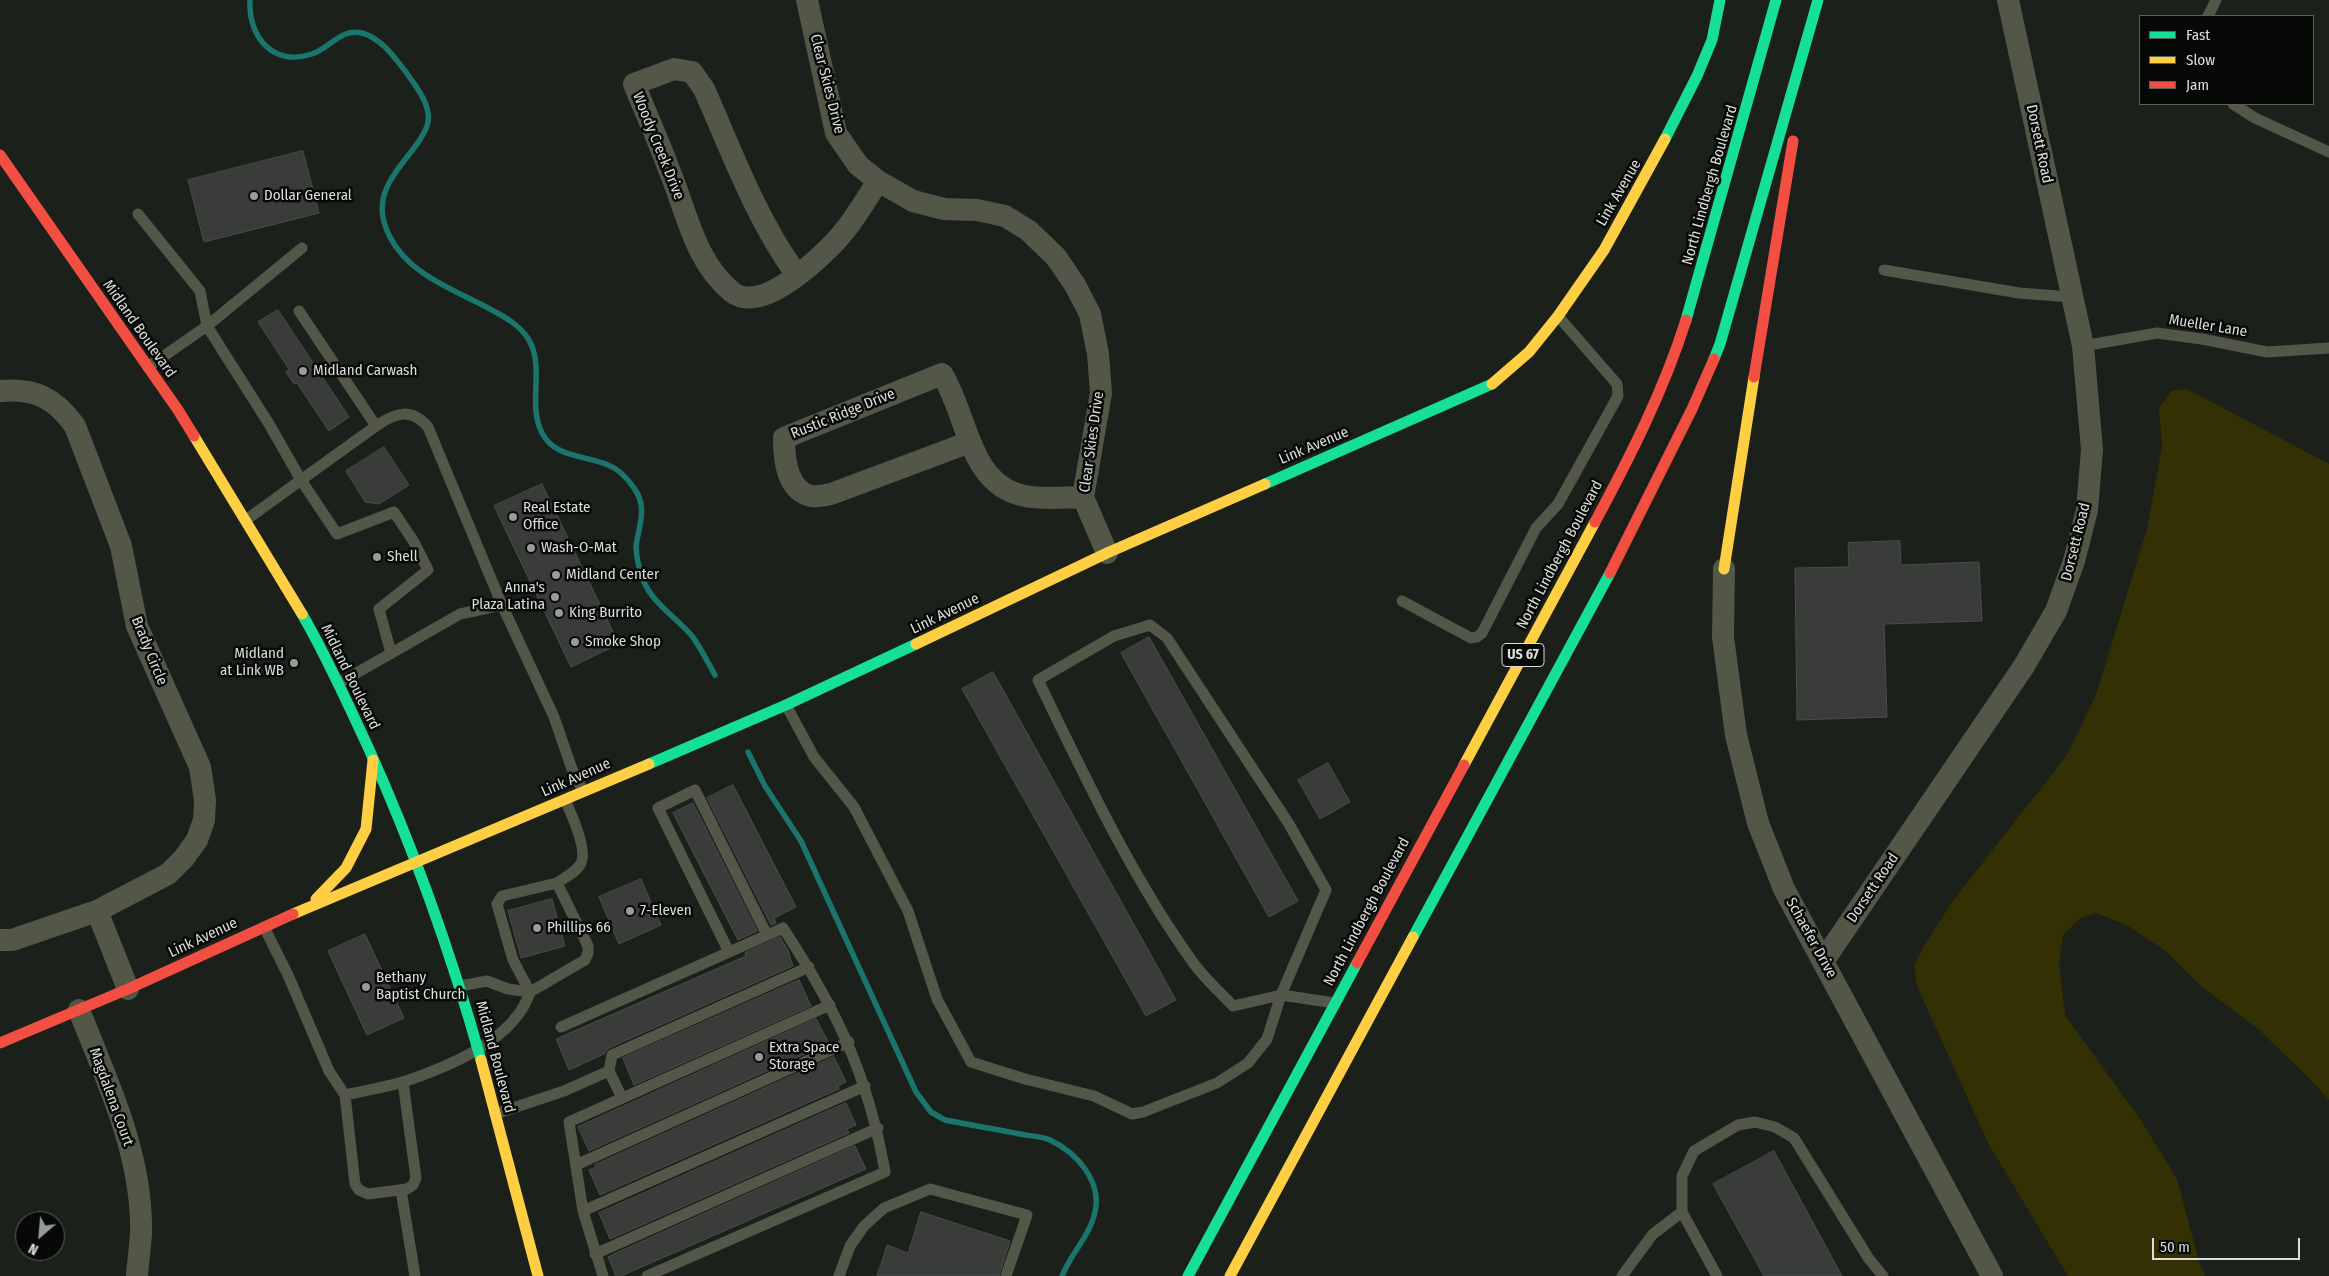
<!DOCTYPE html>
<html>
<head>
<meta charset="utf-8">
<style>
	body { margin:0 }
	#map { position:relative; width:2329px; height:1276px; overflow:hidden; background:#1c201b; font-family:"Fira Sans Condensed",sans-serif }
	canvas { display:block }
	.legend { position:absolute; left:2139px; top:15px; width:175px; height:90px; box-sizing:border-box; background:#070907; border:1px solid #5c5f5c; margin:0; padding:6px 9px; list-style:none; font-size:15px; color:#dbdfdb }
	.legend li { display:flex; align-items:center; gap:10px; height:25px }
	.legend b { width:25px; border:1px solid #5c5f5c }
	.north { position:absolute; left:15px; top:1211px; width:50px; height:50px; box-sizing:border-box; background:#070907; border:1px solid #5c5f5c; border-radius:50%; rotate:207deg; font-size:14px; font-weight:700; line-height:20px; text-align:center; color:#dbdfdb }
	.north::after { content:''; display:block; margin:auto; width:18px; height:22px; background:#989c98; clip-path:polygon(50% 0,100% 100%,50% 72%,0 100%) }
	.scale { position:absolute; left:2152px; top:1238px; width:148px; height:22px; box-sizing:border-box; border:2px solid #dbdfdb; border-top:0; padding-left:6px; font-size:15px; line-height:18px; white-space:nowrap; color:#dbdfdb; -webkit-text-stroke:4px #070907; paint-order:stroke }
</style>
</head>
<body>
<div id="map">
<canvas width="2329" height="1276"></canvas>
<ul class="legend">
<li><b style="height:6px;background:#16e098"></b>Fast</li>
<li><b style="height:6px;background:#ffcf43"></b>Slow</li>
<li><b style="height:6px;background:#f24e42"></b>Jam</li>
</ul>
<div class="north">N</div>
<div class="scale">50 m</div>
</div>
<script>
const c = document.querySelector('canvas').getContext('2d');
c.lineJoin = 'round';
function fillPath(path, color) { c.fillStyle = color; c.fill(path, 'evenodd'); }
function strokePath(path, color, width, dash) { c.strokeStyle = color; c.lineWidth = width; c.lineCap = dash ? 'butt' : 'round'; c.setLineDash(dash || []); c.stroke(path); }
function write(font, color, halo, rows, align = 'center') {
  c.font = font + ' "Fira Sans Condensed",sans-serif'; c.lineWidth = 5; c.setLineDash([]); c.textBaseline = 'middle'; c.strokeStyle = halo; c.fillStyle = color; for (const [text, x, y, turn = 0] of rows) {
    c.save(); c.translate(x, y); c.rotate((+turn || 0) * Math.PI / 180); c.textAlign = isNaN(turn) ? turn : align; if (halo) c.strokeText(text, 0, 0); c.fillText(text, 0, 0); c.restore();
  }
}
fillPath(new Path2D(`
	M 2187,389 L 2329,464 L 2329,1100 L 2308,1077 L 2258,1029 L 2202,987 L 2166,951 L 2128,926 L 2096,913 L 2080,918 L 2063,935 L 2059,963 L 2065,1015 L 2140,1119 L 2177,1179 L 2200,1265 L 2205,1276 L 2068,1276 L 1988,1143 L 1917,986 L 1914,965 L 1924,946 L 1952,902 L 2067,755 L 2096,695 L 2147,529 L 2162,447 L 2159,408 L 2171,391 Z`), '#333004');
strokePath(new Path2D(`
	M 250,0 C 248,37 273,67 312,54 C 330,48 341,28 362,33 C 381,38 394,57 406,72 C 415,85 431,104 428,122 C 427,130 421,138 417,144 C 394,175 369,197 390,237 C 409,275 455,290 490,309 C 505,317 520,325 529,340 C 545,368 527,404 542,433 C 555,458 585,455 608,465 C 619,469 627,478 634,488 C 648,507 639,525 636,546 C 636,553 638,563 640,571 C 647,600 673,614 692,636 C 701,648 708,663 715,675
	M 748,752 L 765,786 L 801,841 L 916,1092 L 931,1112 L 945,1120 C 970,1125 995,1129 1020,1134 C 1029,1136 1042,1136 1050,1140 C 1077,1153 1102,1181 1095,1212 C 1090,1236 1071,1253 1062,1276`), '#1b756c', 5.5);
const building = new Path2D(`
	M 303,151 L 319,213 L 204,242 L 188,180 Z
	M 278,310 L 349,417 L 329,431 L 297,383 L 294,384 L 286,372 L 289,369 L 258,322 Z
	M 384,447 L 409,485 L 379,504 L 365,502 L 346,471 Z
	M 542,484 L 619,644 L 571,667 L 494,506 Z
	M 1900,541 L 1901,565 L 1979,562 L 1982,621 L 1884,624 L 1887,717 L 1797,720 L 1795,568 L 1849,567 L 1848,543 Z
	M 1149,637 L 1298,901 L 1269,917 L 1121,653 Z
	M 993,672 L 1176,1000 L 1146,1016 L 962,689 Z
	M 1328,763 L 1350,802 L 1320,819 L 1298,780 Z
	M 733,785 L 796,907 L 774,918 L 776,923 L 771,925 L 707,798 Z
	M 693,803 L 757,931 L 738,940 L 673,813 Z
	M 641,879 L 661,925 L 619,944 L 599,897 Z
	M 552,899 L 565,946 L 521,958 L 508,911 Z
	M 365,934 L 404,1018 L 367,1035 L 328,951 Z
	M 780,937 L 788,950 L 793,966 L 609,1048 L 604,1054 L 569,1070 L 556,1039 L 746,956 L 745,953 Z
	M 799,980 L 811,1006 L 634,1085 L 623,1058 Z
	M 816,1019 L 829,1043 L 589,1151 L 578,1127 Z
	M 834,1057 L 846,1082 L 838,1086 L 839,1089 L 600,1195 L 589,1170 L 596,1167 L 595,1165 Z
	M 846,1103 L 856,1125 L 847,1129 L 849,1133 L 610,1239 L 599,1213 Z
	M 855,1146 L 866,1169 L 621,1276 L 616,1276 L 608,1257 L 616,1253 Z
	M 1774,1151 L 1842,1276 L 1764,1276 L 1713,1184 Z
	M 921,1212 L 1010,1241 L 999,1276 L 877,1276 L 887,1245 L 908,1253 Z`);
fillPath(building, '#393c39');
strokePath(building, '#494d49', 1);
strokePath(new Path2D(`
	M 2208,16 L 2216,0
	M 2233,104 L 2255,118 L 2329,152
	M 138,214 L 200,291 L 207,326 L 302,248
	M 1884,270 L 2019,293 L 2071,297
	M 2083,346 L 2157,333 L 2202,339 L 2267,352 L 2329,348
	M 148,367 L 207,326 L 269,424 L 301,480 L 376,426 L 299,311
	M 376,426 C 395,413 411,407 428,427 L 502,605
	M 246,520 L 301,480 L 337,534 L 394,512 L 414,542 L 428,570 L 379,609 L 391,653
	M 1402,601 L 1471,638 L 1477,637 L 1482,633 L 1536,528 L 1558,504 L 1618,396 L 1617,384 L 1558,316
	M 339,683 L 460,614 L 502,605 L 554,717 L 572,769 L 583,791
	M 786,705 L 814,757 L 854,807 L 908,911 L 937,999 L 971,1062 L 1025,1079 L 1094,1096 L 1132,1114 L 1143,1112 L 1217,1083 L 1248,1063 L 1267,1039 L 1281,995 L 1326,890 L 1289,824 L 1167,638 L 1150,625 L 1114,636 L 1038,680 C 1084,775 1130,874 1192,961 C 1203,977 1219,991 1233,1006 L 1281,995 L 1335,1003
	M 557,883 L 502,896 L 497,904 L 513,960 L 530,992 L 585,960 L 588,953 L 588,946 L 557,883 C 565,877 577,872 581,863 C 588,850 571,813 565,800
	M 264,927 L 288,975 L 329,1071 L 345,1095 C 366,1090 389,1087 409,1080 C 452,1065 515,1039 530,992 L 508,989 L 487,981 L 460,986
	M 729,952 L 658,808 L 695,790 L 767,935
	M 561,1027 L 783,928 C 837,1010 868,1075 885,1172 L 647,1276
	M 345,1095 L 355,1184 L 359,1190 L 368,1194 L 407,1189 L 413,1185 L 416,1178 L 403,1082
	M 622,1098 L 609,1071 L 612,1055 L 809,967
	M 495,1114 L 564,1091 L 609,1071
	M 576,1165 L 849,1042
	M 401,1190 L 415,1276
	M 583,1211 L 865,1086
	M 595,1254 L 878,1128
	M 603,1276 L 583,1211 L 569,1122 L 830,1005
	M 839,1276 L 850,1246 L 864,1226 L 884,1208 L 930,1189 L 1027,1215 L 1006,1276
	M 1622,1276 L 1653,1234 L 1682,1212
	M 1717,1276 L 1682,1212 L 1682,1176 L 1694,1151 L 1738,1125 L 1755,1122 L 1775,1127 L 1794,1138 L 1869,1259 L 1883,1276`), '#525748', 11);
strokePath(new Path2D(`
	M 807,0 L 836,133 L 858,165 L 878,181 L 913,201 L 944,209 L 977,210 L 1005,216 L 1029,231 L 1056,257 L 1075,285 L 1090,314 L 1098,354 L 1101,393 L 1083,497 L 1107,553
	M 797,275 C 756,219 732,152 704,89 L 692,72 L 674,69 L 634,84 C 646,113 659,142 670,172 C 687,213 695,262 732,292 C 760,314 813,264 831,246 C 850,227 864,203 878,181
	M 0,391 C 35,388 55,398 75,426 L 121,546 L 137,626 L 200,767 L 205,800 L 204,820 L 197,840 L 184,858 L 168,874 L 97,911 L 12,940 L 0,940
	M 970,442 L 831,494 C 825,495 816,497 811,496 C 786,490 784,458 784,438 L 942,374 C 968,415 968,485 1025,496 C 1044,500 1065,497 1083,497
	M 1724,569 L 1723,637 L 1736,735 L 1758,823 L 1784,889 L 1992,1276
	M 97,911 L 128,989
	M 1824,960 L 2024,666 L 2056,611 L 2074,561 L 2087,510 L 2092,450 L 2083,346 L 2008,0
	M 79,1010 C 106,1079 139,1146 141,1222 C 142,1240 138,1258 137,1276`), '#525748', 22);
strokePath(new Path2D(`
	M 1665,139 L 1697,76 L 1712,40 L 1720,0
	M 1686,320 L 1776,0
	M 1714,359 L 1720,344 L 1818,0
	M 1265,484 L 1492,384
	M 302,614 C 327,657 347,702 368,747 C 414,849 451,953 481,1060
	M 649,764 L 786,705 L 916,644
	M 1413,937 L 1610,573
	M 1188,1276 L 1357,963`), '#16e098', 11);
strokePath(new Path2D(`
	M 1492,384 L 1529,352 L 1558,316 L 1604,250 L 1665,139
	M 194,436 L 302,614
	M 1724,569 L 1754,377
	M 916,644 L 1107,553 L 1265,484
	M 1464,765 L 1595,522
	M 316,899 L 346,868 L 366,829 L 373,760
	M 293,914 L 649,764
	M 481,1060 L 538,1276
	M 1230,1276 L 1413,937`), '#ffcf43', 11);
strokePath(new Path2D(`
	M 0,155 L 178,410 L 194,436
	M 1754,377 L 1793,141
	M 1595,522 C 1630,457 1664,390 1686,320
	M 1610,573 L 1692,409 L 1714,359
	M 1357,963 L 1464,765
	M 0,1043 L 128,989 L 293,914`), '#f24e42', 11);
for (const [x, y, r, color] of [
	[254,196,5,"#989c98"],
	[303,371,5,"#989c98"],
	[513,517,5,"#989c98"],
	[531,548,5,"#989c98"],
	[377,557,5,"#989c98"],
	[556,575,5,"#989c98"],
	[555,597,5,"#989c98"],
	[559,613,5,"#989c98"],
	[575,642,5,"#989c98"],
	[294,663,5,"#989c98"],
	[630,911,5,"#989c98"],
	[537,928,5,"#989c98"],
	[366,987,5,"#989c98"],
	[759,1057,5,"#989c98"]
]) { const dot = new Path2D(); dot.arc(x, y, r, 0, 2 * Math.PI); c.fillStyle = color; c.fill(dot); strokePath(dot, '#070907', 2); }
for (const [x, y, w] of [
	[1523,655,42]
]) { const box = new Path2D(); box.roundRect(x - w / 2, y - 11.5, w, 23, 4); c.fillStyle = '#070907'; c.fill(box); strokePath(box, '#dbdfdb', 1); }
write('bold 14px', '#dbdfdb', null, [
	["US 67",1523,655]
]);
write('15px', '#dbdfdb', '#070907', [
	["Clear Skies Drive",827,84,76],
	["Dorsett Road",2039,144,78],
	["Woody Creek Drive",658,146,68],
	["North Lindbergh Boulevard",1710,185,-74],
	["Link Avenue",1619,193,-60],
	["Mueller Lane",2208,326,9],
	["Midland Boulevard",139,329,55],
	["Rustic Ridge Drive",843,414,-22],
	["Clear Skies Drive",1092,442,-82],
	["Link Avenue",1314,446,-23],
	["Dorsett Road",2076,542,-76],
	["North Lindbergh Boulevard",1560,555,-62],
	["Link Avenue",945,614,-26],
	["Brady Circle",149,651,68],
	["Midland Boulevard",350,677,64],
	["Link Avenue",576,778,-24],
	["Dorsett Road",1873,888,-56],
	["North Lindbergh Boulevard",1367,912,-62],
	["Link Avenue",203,938,-25],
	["Schaefer Drive",1811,938,61],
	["Midland Boulevard",495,1057,75],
	["Magdalena Court",111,1097,70]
]);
write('15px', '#dbdfdb', '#070907', [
	["Dollar General",264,196],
	["Midland Carwash",313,371],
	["Real Estate",523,508],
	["Office",523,525],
	["Wash-O-Mat",541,548],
	["Shell",387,557],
	["Midland Center",566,575],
	["Anna's",545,588,"right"],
	["Plaza Latina",545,605,"right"],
	["King Burrito",569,613],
	["Smoke Shop",585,642],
	["Midland",284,654,"right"],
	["at Link WB",284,671,"right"],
	["7-Eleven",640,911],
	["Phillips 66",547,928],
	["Bethany",376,978],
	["Baptist Church",376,995],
	["Extra Space",769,1048],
	["Storage",769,1065]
], 'left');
</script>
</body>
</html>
